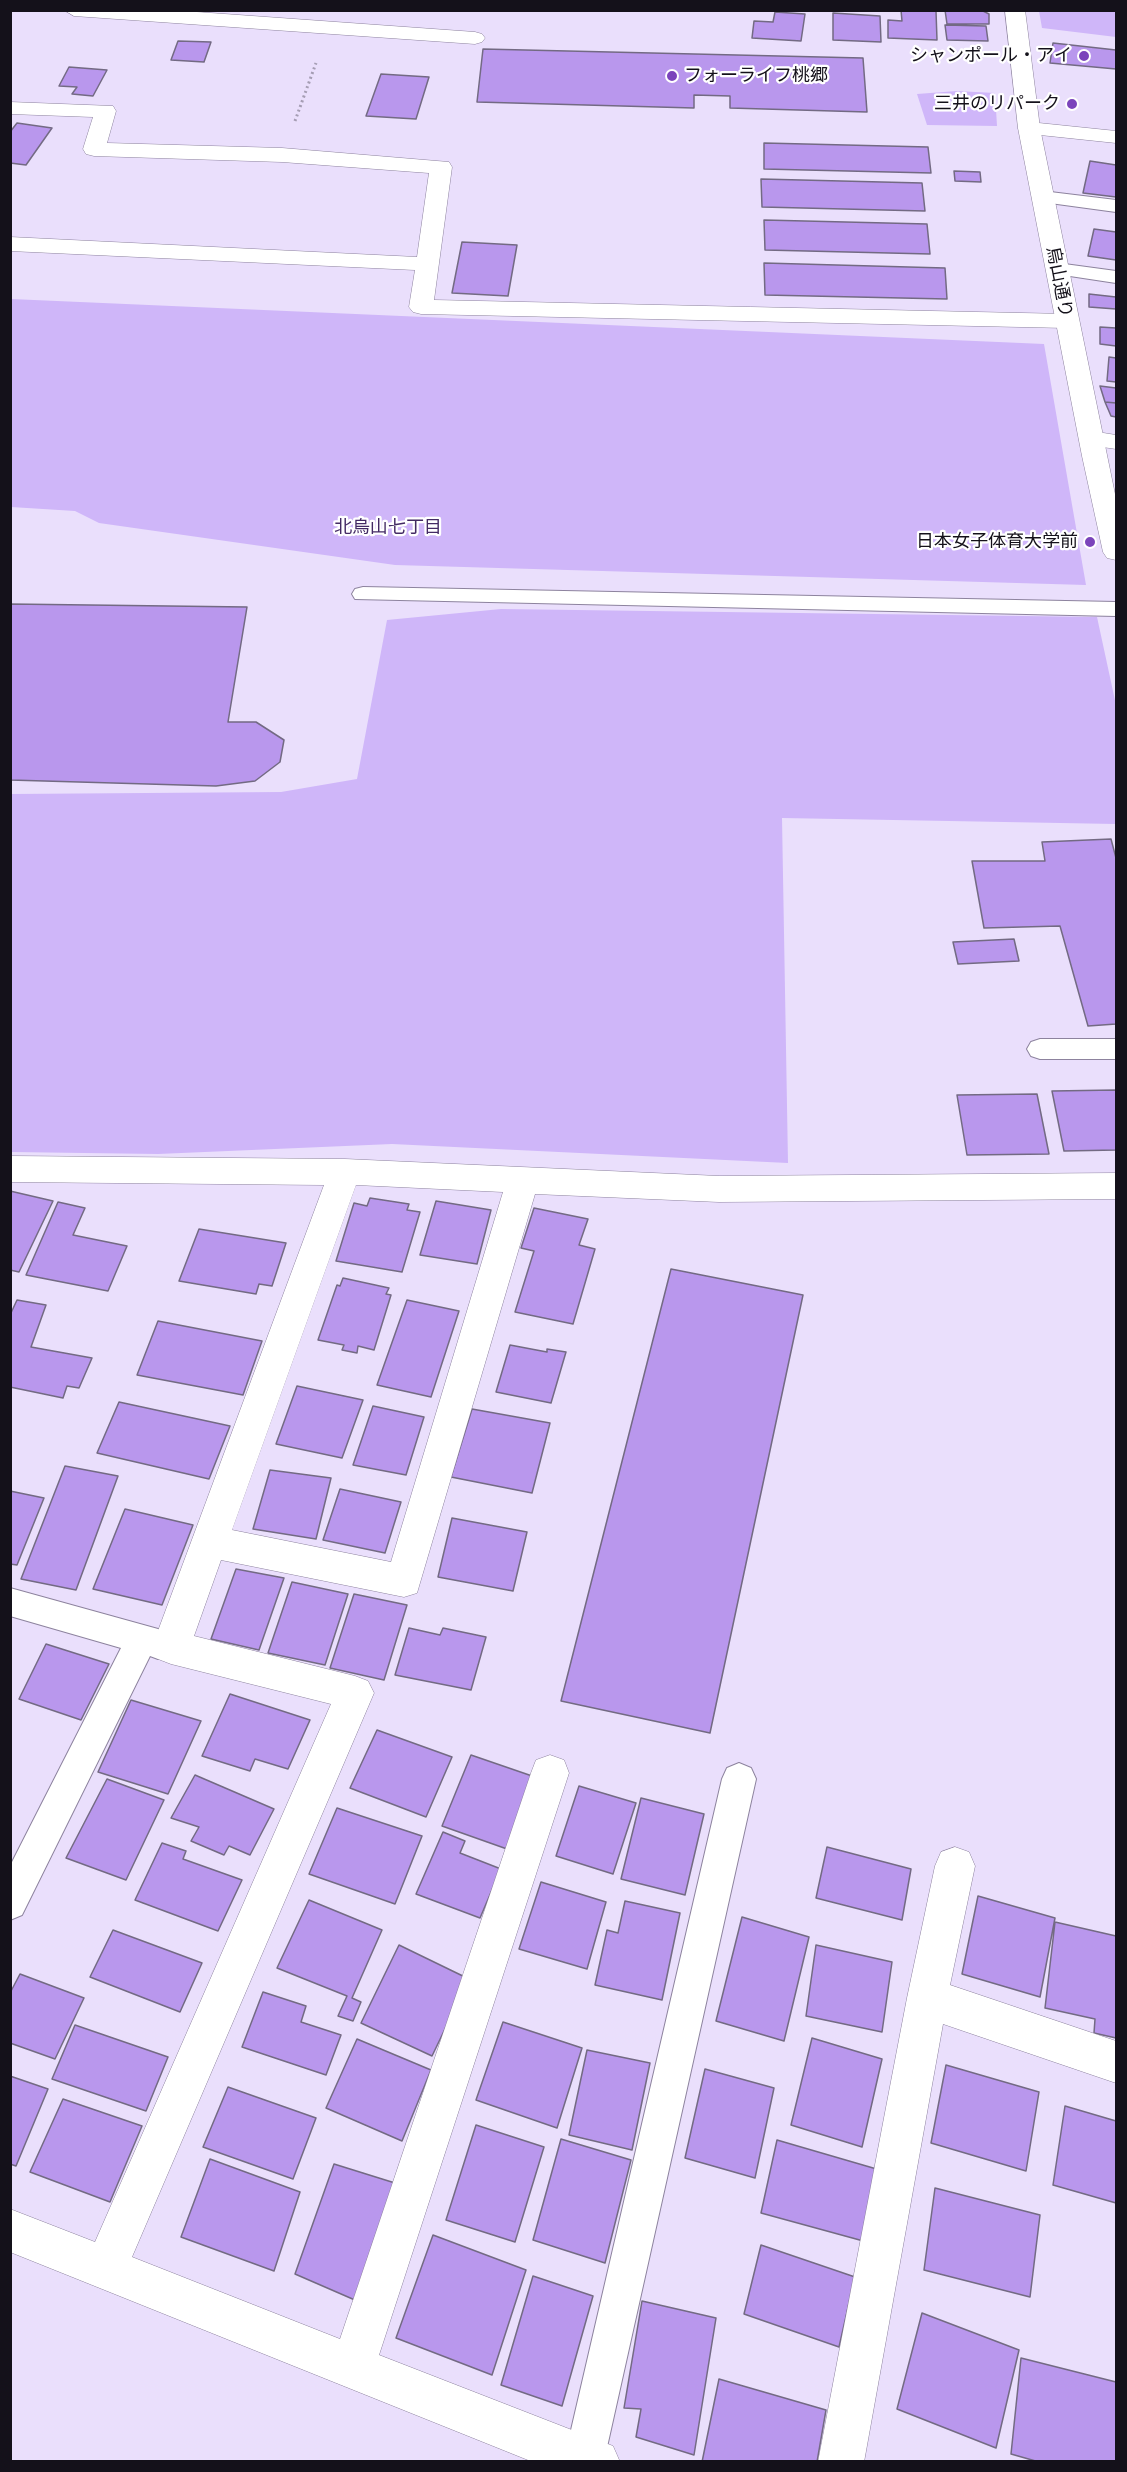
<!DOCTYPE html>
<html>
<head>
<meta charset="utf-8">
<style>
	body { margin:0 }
	#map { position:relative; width:1127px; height:2472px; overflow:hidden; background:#eadffc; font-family:"PT Sans Narrow",sans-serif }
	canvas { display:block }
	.frame { position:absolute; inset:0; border:12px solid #14111a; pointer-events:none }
</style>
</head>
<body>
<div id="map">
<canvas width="1127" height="2472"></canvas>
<div class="frame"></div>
</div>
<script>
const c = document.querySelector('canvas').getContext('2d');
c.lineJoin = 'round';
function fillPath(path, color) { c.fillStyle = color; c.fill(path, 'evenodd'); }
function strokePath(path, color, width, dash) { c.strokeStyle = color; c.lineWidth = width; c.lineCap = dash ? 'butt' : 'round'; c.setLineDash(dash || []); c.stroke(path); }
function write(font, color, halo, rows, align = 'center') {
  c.font = font + ' "PT Sans Narrow","Noto Sans JP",sans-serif'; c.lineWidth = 4.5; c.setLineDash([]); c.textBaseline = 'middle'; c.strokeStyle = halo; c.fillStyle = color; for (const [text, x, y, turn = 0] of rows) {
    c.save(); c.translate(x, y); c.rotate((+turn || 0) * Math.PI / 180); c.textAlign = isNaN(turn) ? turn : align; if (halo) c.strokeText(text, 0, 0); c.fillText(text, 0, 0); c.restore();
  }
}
fillPath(new Path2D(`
	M 1039,11 L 1116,11 L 1116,37 L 1042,28 Z
	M 957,91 L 995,93 L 997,126 L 927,125 L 917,94 Z
	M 11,299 L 1044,344 L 1086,585 L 395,565 L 99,523 L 75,511 L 11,507 Z
	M 501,609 L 1097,617 L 1116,705 L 1116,824 L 782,818 L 788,1163 L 392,1144 L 158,1154 L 11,1152 L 11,794 L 281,792 L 357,779 L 387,620 Z`), '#cfb6f9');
const building = new Path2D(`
	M 901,10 L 936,11 L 937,40 L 888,38 L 888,20 L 902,21 Z
	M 945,10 L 983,11 L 989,14 L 989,24 L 947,24 Z
	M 775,12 L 805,14 L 801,41 L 752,38 L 754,21 L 773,22 Z
	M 833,13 L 880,16 L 881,42 L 833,40 Z
	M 945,25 L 986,26 L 988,41 L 947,40 Z
	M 178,41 L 211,42 L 204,62 L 171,60 Z
	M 1053,43 L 1116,50 L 1116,69 L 1050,63 Z
	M 483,49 L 863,58 L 867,112 L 730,108 L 730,96 L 694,95 L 694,108 L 477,102 Z
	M 69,67 L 107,70 L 93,96 L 72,94 L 77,87 L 59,86 Z
	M 381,74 L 429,77 L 416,119 L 366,116 Z
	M 17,123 L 52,128 L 26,165 L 10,163 L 10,132 Z
	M 764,143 L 928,147 L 931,173 L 764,169 Z
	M 1090,161 L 1116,165 L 1116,197 L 1083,193 Z
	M 954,171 L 980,172 L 981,182 L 955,181 Z
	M 761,179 L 922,183 L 925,211 L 762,207 Z
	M 764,220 L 927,224 L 930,254 L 765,250 Z
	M 1094,229 L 1116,232 L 1116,260 L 1088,256 Z
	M 462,242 L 517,245 L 508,296 L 452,293 Z
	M 764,263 L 945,268 L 947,299 L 765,295 Z
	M 1089,294 L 1116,297 L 1116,309 L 1089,307 Z
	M 1100,327 L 1116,328 L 1116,346 L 1100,344 Z
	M 1109,357 L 1116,358 L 1116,382 L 1107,381 Z
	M 1100,386 L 1116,388 L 1116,403 L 1105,402 Z
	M 1105,402 L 1116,403 L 1116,417 L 1111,416 Z
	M 10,604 L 247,607 L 228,722 L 256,722 L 284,740 L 280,762 L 255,781 L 216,786 L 10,780 Z
	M 1111,839 L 1116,858 L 1116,1024 L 1088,1026 L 1060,926 L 984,928 L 972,861 L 1045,861 L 1042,842 Z
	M 1014,939 L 1019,961 L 958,964 L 953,942 Z
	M 1116,1090 L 1116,1150 L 1064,1151 L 1052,1091 Z
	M 1037,1094 L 1049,1154 L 967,1155 L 957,1095 Z
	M 10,1191 L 53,1201 L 19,1272 L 10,1270 Z
	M 370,1198 L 409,1204 L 407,1210 L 420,1212 L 402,1272 L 336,1261 L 354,1203 L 367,1206 Z
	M 436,1201 L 491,1210 L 477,1264 L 420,1255 Z
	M 58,1202 L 85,1208 L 73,1235 L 127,1246 L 108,1291 L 26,1275 Z
	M 534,1208 L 588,1219 L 579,1245 L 595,1249 L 573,1324 L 515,1312 L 534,1251 L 521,1248 Z
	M 199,1229 L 286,1243 L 272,1286 L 259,1284 L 256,1294 L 179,1281 Z
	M 671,1269 L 803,1295 L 710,1733 L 561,1701 Z
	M 343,1278 L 389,1288 L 386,1294 L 391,1295 L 374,1350 L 358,1346 L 357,1353 L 342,1350 L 344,1345 L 318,1340 L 337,1285 L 340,1286 Z
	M 17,1300 L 46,1305 L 31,1347 L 92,1358 L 79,1388 L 67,1386 L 63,1398 L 10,1387 L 10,1315 Z
	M 407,1300 L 459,1311 L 431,1397 L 377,1385 Z
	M 158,1321 L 262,1341 L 243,1395 L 137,1375 Z
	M 510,1345 L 547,1352 L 547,1349 L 566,1352 L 551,1403 L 496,1392 Z
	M 297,1386 L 363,1400 L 342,1458 L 276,1444 Z
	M 119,1402 L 230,1426 L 209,1479 L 97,1453 Z
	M 373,1406 L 424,1417 L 406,1475 L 353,1465 Z
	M 472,1409 L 550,1423 L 532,1493 L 451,1477 Z
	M 65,1466 L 118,1476 L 76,1590 L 21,1579 Z
	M 270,1470 L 331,1478 L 316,1539 L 253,1529 Z
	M 340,1489 L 401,1502 L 385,1553 L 323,1540 Z
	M 10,1491 L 44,1498 L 17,1565 L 10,1564 Z
	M 125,1509 L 193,1525 L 162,1605 L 93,1589 Z
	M 452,1518 L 527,1532 L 513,1591 L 438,1577 Z
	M 236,1569 L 284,1578 L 259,1650 L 211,1639 Z
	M 292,1582 L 348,1594 L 325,1665 L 268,1653 Z
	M 354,1594 L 407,1605 L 384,1680 L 330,1668 Z
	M 409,1628 L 440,1635 L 443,1628 L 486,1637 L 471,1690 L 395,1675 Z
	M 46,1644 L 109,1664 L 81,1720 L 19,1699 Z
	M 230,1694 L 310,1720 L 288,1769 L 255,1759 L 250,1771 L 202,1756 Z
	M 131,1700 L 201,1721 L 168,1794 L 98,1772 Z
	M 377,1730 L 452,1757 L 426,1817 L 350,1788 Z
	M 471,1755 L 535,1777 L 507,1849 L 442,1826 Z
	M 195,1775 L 274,1809 L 250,1855 L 229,1846 L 224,1855 L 191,1841 L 199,1827 L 171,1818 Z
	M 107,1779 L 164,1800 L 126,1880 L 66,1858 Z
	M 579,1786 L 636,1803 L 613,1874 L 556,1856 Z
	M 641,1798 L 704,1814 L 685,1895 L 621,1879 Z
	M 337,1808 L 422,1836 L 395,1904 L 309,1874 Z
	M 443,1832 L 465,1841 L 460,1853 L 501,1869 L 480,1918 L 416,1894 Z
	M 162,1843 L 186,1851 L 183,1859 L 242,1880 L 218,1931 L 135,1900 Z
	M 827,1847 L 911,1869 L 902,1920 L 816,1898 Z
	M 541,1882 L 606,1902 L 587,1969 L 519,1949 Z
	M 978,1896 L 1055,1918 L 1040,1997 L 962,1974 Z
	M 309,1900 L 382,1930 L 352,1998 L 361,2002 L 353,2021 L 338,2016 L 347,1996 L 277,1968 Z
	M 625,1901 L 680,1913 L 662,2000 L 595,1985 L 607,1930 L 618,1933 Z
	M 742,1917 L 809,1937 L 784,2041 L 716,2021 Z
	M 1055,1922 L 1116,1936 L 1116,2038 L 1094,2033 L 1095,2019 L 1045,2008 Z
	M 113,1930 L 202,1963 L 180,2012 L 90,1977 Z
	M 399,1945 L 469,1979 L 432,2056 L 361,2023 Z
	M 816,1945 L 892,1962 L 882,2032 L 806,2016 Z
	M 20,1974 L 84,1998 L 55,2059 L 10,2043 L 10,1993 Z
	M 263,1992 L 306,2006 L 301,2022 L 341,2035 L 326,2075 L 242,2047 Z
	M 503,2022 L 582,2048 L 557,2128 L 476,2100 Z
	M 75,2025 L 168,2057 L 146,2111 L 52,2079 Z
	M 812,2038 L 882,2059 L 862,2147 L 791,2125 Z
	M 357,2039 L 431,2070 L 402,2141 L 326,2108 Z
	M 587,2050 L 650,2063 L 632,2150 L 569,2135 Z
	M 946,2065 L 1039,2092 L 1026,2171 L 931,2143 Z
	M 705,2069 L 774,2088 L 755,2178 L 685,2158 Z
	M 10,2076 L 48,2089 L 16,2166 L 10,2164 Z
	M 228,2087 L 316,2118 L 293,2179 L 203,2147 Z
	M 63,2099 L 142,2126 L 110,2202 L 30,2172 Z
	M 1065,2106 L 1116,2121 L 1116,2203 L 1053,2185 Z
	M 476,2125 L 544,2147 L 515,2242 L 446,2220 Z
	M 561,2139 L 631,2160 L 605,2263 L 533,2240 Z
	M 777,2140 L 880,2170 L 867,2242 L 761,2213 Z
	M 210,2159 L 300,2192 L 274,2271 L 181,2237 Z
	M 334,2164 L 411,2188 L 371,2307 L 295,2274 Z
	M 935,2188 L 1040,2215 L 1030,2297 L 924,2270 Z
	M 433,2235 L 526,2270 L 492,2375 L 396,2338 Z
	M 761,2245 L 855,2277 L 839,2347 L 744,2314 Z
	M 533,2276 L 593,2296 L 562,2406 L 501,2385 Z
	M 642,2301 L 716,2318 L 694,2455 L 636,2437 L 641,2409 L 624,2408 Z
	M 922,2313 L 1019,2350 L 996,2448 L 897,2409 Z
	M 1021,2358 L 1116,2382 L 1116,2462 L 1039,2462 L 1011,2454 Z
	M 719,2379 L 826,2410 L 817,2462 L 702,2462 Z`);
fillPath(building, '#b997ed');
strokePath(building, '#736a83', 1.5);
const service = new Path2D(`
	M 1042,191 L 1116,200 L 1116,212 L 1035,201 L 1032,197 Z
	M 1057,263 L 1116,271 L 1116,283 L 1050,273 L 1047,269 L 1050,265 Z
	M 363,587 L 1116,602 L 1116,616 L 355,599 L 352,594 L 355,589 Z
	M 1040,1039 L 1116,1039 L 1116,1059 L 1040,1059 L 1031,1056 L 1027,1049 L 1031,1042 Z
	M 10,1588 L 158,1629 L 169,1634 L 174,1644 L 169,1654 L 158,1659 L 150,1656 L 22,1915 L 10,1920 L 10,1866 L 121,1648 L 10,1616 Z
	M 739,1763 L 751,1768 L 756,1779 L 605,2456 L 602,2462 L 568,2462 L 565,2456 L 722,1779 L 727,1768 Z`);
const minor = new Path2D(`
	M 64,10 L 169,10 L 475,32 L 482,34 L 485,38 L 482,42 L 475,44 L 74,16 Z
	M 10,102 L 113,106 L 116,111 L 107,143 L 282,148 L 449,162 L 452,167 L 434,300 L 1067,314 L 1075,316 L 1079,321 L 1075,326 L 1067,328 L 421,314 L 413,312 L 409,307 L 415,270 L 10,251 L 10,237 L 417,257 L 429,173 L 282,162 L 94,156 L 86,154 L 83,149 L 93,117 L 10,114 Z
	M 1029,122 L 1116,131 L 1116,143 L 1021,133 L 1018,128 L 1021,123 Z
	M 1091,431 L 1116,435 L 1116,449 L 1082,444 L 1079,439 L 1082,434 Z
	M 10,1156 L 345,1159 L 719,1176 L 1116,1173 L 1116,1199 L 719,1202 L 535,1194 L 417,1593 L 404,1597 L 221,1560 L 194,1636 L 355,1676 L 368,1681 L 374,1693 L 132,2257 L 340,2339 L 531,1773 L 536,1760 L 550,1755 L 564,1760 L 569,1773 L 379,2355 L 613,2446 L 620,2462 L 533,2462 L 10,2252 L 10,2209 L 95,2242 L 331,1704 L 171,1664 L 158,1659 L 152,1647 L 324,1185 L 10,1182 ZM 356,1185 L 503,1192 L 391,1562 L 232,1530 Z
	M 955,1847 L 969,1852 L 975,1866 L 950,1985 L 1116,2041 L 1116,2083 L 943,2024 L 864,2462 L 818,2462 L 907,1998 L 935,1866 L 941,1852 Z`);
const tertiary = new Path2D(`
	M 1005,10 L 1025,10 L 1040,128 L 1116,499 L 1116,560 L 1107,558 L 1103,552 L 1082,456 L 1018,128 Z`);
strokePath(service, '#8d839e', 2);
strokePath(minor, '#8d839e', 1);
strokePath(tertiary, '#8d839e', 1);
strokePath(new Path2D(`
	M 295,121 L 316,63`), '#a59db3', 3, [2, 3]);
fillPath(service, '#fff');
fillPath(minor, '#fff');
fillPath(tertiary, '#fff');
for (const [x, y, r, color] of [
	[1084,56,6,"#7b44bb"],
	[672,76,6,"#7b44bb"],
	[1072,104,6,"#7b44bb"],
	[1090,542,6,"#7b44bb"]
]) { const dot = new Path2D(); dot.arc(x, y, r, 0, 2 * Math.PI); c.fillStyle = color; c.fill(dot); strokePath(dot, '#fff', 2); }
write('18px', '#14111a', '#fff', [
	["シャンポール・アイ",1072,56],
	["フォーライフ桃郷",684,76,"left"],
	["三井のリパーク",1060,104],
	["日本女子体育大学前",1078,542]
], 'right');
write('18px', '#14111a', '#fff', [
	["烏山通り",1059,282,79]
]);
write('18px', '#432a64', '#fff', [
	["北烏山七丁目",388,528]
]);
</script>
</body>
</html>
